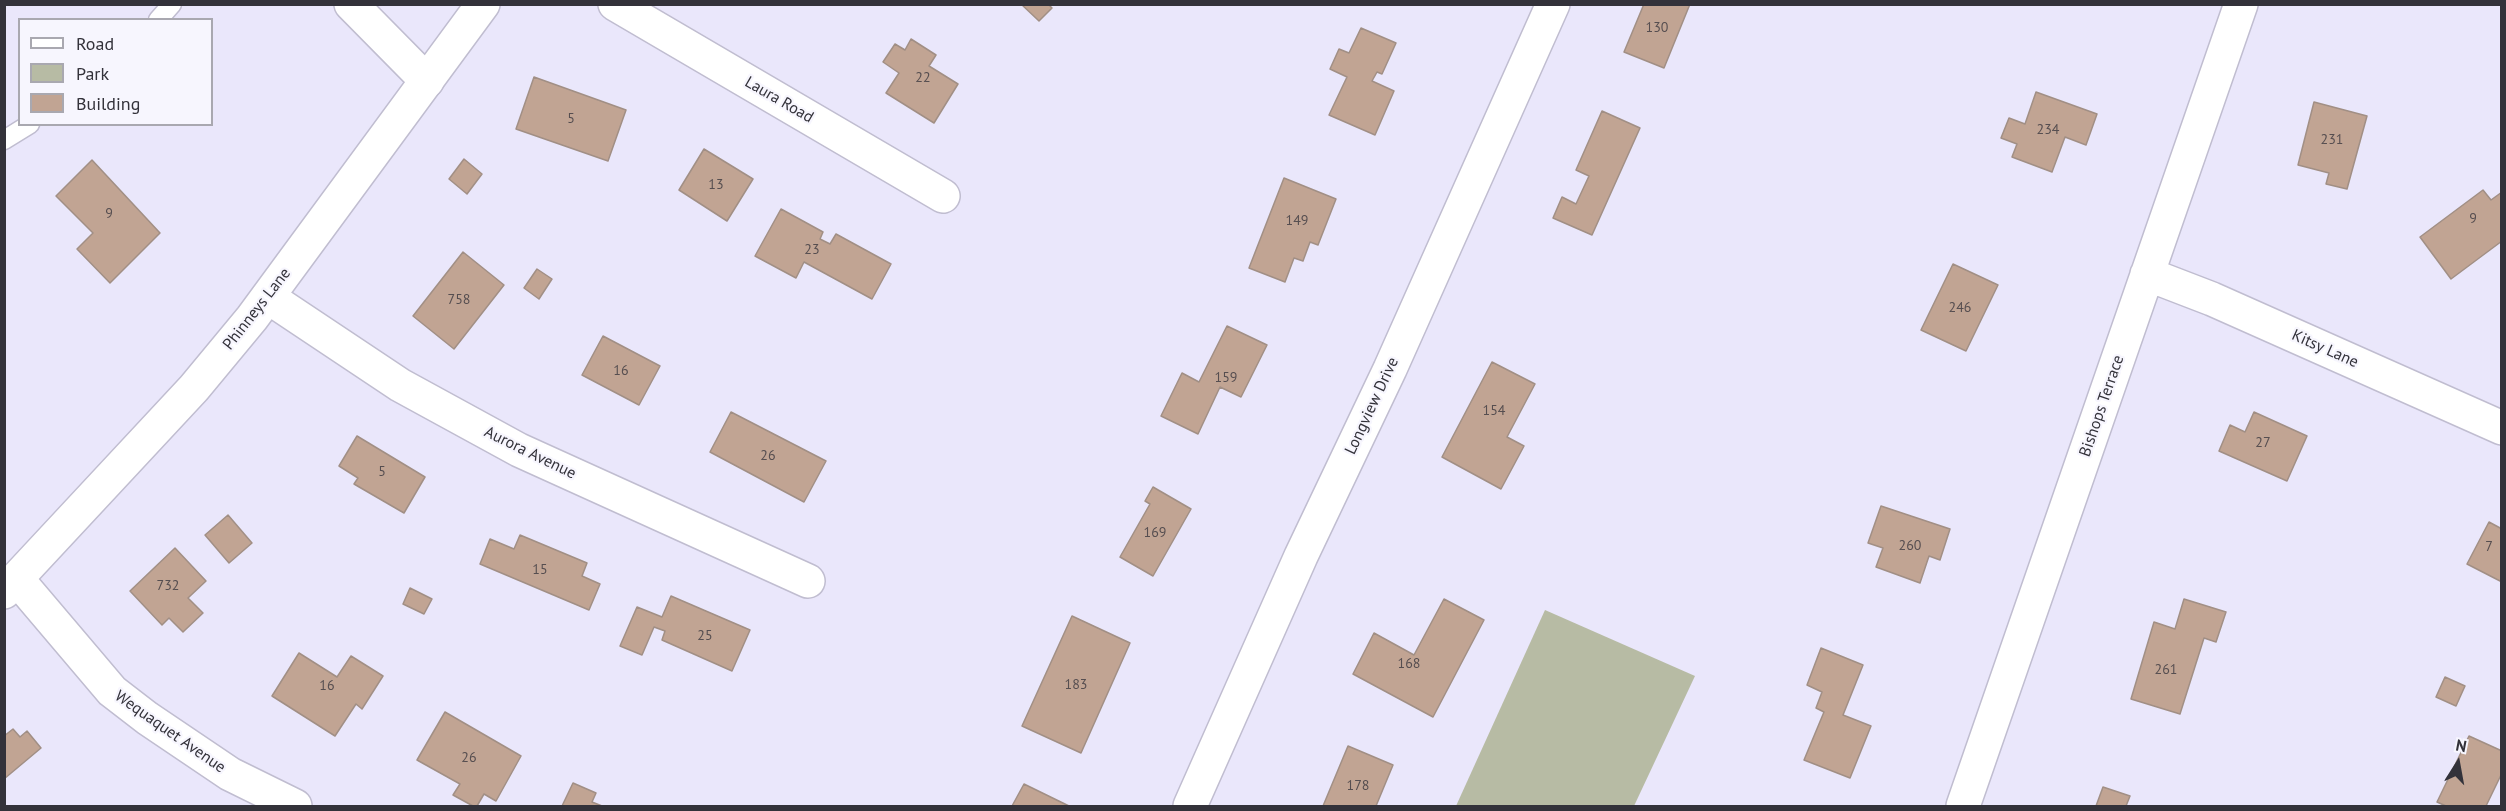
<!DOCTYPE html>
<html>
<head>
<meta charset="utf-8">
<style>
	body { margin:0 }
	#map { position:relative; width:2506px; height:811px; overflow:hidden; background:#eae7fb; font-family:"PT Sans",sans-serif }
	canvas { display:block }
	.frame { position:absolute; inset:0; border:6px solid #33323a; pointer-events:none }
	.legend { position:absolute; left:18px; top:18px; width:195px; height:108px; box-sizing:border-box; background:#f7f6fe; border:2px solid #a9a8b0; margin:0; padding:8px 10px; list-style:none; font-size:18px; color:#33323a }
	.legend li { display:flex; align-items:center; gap:12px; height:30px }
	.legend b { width:30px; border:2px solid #a9a8b0 }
	.north { position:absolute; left:2428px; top:733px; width:60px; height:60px; -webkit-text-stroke:4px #f7f6fe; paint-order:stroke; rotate:11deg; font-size:16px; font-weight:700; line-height:24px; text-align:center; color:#33323a }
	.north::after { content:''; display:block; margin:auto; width:21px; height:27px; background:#33323a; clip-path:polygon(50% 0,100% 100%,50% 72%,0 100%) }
</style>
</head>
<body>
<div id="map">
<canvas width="2506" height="811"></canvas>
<div class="frame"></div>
<ul class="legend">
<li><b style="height:8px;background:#fff"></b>Road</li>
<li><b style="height:16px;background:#b7bba4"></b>Park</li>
<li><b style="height:16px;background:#c1a493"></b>Building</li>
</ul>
<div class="north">N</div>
</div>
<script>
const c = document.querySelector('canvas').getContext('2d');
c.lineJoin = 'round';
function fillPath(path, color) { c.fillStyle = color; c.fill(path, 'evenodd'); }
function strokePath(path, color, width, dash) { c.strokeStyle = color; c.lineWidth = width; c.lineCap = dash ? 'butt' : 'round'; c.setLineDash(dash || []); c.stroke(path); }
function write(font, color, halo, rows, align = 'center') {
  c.font = font + ' "PT Sans",sans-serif'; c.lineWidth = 4.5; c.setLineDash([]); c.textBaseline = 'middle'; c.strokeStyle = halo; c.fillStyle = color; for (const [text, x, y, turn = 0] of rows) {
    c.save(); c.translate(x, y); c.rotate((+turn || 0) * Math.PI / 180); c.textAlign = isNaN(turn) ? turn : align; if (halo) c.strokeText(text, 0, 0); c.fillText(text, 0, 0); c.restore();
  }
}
fillPath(new Path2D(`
	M 1545,610 L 1695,676 L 1634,806 L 1456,806 Z`), '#b7bba4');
const building = new Path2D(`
	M 1021,4 L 1048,4 L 1052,8 L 1039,21 Z
	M 1644,4 L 1690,4 L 1664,68 L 1624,52 Z
	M 1361,28 L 1396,43 L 1382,74 L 1377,72 L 1372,81 L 1394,91 L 1375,135 L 1329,115 L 1347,77 L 1330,69 L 1339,49 L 1349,53 Z
	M 911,39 L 936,55 L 929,66 L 958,84 L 934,123 L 886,93 L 899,73 L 883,62 L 895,44 L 905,50 Z
	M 534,77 L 626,110 L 608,161 L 516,129 Z
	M 2036,92 L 2097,114 L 2086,145 L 2065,137 L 2052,172 L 2012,157 L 2017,144 L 2001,138 L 2009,118 L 2025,124 Z
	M 2314,102 L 2367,116 L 2347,189 L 2326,184 L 2329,173 L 2298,165 Z
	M 1602,111 L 1640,128 L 1592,235 L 1553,218 L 1562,197 L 1576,204 L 1589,176 L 1576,170 Z
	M 704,149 L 753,179 L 727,221 L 679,190 Z
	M 464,159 L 482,174 L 467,194 L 449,179 Z
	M 92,160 L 160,233 L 110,283 L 77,249 L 93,233 L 56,196 Z
	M 1284,178 L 1336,199 L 1318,245 L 1310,242 L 1303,261 L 1294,258 L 1285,282 L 1249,268 Z
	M 2483,190 L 2491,200 L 2502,192 L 2502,241 L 2451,279 L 2420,237 Z
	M 781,209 L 823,232 L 820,239 L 830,244 L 836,234 L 891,264 L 872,299 L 804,262 L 796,278 L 755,256 Z
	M 463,252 L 504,285 L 454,349 L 413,316 Z
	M 1953,264 L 1998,285 L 1966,351 L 1921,330 Z
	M 537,269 L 552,279 L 539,299 L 524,288 Z
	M 1227,326 L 1267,345 L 1241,397 L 1220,387 L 1198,434 L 1161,416 L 1182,373 L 1199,382 Z
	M 603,336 L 660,366 L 639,405 L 582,375 Z
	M 1492,362 L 1535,384 L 1507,437 L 1524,446 L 1501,489 L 1442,457 Z
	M 731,412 L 826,461 L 804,502 L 710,452 Z
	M 2254,412 L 2307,436 L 2287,481 L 2219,451 L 2230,425 L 2245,432 Z
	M 357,436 L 425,477 L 404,513 L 354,484 L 358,478 L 339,466 Z
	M 1153,487 L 1191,509 L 1153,576 L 1120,557 L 1150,504 L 1145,501 Z
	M 1881,506 L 1950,529 L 1940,560 L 1929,556 L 1920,583 L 1876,567 L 1883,548 L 1868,543 Z
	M 228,515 L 252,543 L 229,563 L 205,535 Z
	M 2489,522 L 2502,529 L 2502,582 L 2467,564 Z
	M 520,535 L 587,563 L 582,576 L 600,584 L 589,610 L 480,564 L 490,539 L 514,549 Z
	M 175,548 L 206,581 L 188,598 L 203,613 L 183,632 L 169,618 L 162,625 L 130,591 Z
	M 410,588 L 432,599 L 424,614 L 403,604 Z
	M 671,596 L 750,630 L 732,671 L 662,640 L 665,631 L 654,627 L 642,655 L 620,646 L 637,607 L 662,617 Z
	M 1444,599 L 1484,620 L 1433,717 L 1353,674 L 1374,633 L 1414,655 Z
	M 2184,599 L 2226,612 L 2216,642 L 2204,638 L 2180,714 L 2131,699 L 2154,622 L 2175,629 Z
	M 1072,616 L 1130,643 L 1081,753 L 1022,726 Z
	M 1821,648 L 1863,665 L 1843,715 L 1871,726 L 1850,778 L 1804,760 L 1824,712 L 1816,708 L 1822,692 L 1807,685 Z
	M 299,653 L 337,677 L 351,656 L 383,676 L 362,709 L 356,704 L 335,736 L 272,696 Z
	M 2445,677 L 2465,686 L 2456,706 L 2436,697 Z
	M 445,712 L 521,756 L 496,801 L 484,794 L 477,806 L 473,806 L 453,795 L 460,784 L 417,760 Z
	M 13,729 L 20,737 L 27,731 L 41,748 L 4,779 L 4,736 Z
	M 2469,736 L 2502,751 L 2502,773 L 2486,806 L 2446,806 L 2437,802 Z
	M 1348,746 L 1393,765 L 1376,806 L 1323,806 Z
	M 573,783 L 596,793 L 592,802 L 602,806 L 562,806 Z
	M 1024,784 L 1069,806 L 1012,806 Z
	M 2103,787 L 2130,796 L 2126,806 L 2096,806 Z`);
fillPath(building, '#c1a493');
strokePath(building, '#a18f85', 1.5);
const service = new Path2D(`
	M 158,20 L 172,4
	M 4,140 L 30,124`);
const minor = new Path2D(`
	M 351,4 L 427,81
	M 615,4 L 943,196
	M 2147,274 L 2212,299 L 2502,428
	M 268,297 L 400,385 L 519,450 L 808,581
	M 17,579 L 112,691 L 147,718 L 230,774 L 295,806
	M 1190,806 L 1301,556 L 1390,369 L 1553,4
	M 1963,806 L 2241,4`);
const secondary = new Path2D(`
	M 4,592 L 194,388 L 252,318 L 483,4`);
strokePath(service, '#c0bdd0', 21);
strokePath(minor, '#c0bdd0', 36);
strokePath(secondary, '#c0bdd0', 36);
strokePath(service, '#fff', 18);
strokePath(minor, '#fff', 33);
strokePath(secondary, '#fff', 33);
write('14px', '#564e50', null, [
	["130",1657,28],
	["22",923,78],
	["5",571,119],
	["234",2048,130],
	["231",2332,140],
	["13",716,185],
	["9",109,214],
	["9",2473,219],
	["149",1297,221],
	["23",812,250],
	["758",459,300],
	["246",1960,308],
	["16",621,371],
	["159",1226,378],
	["154",1494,411],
	["27",2263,443],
	["26",768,456],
	["5",382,472],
	["169",1155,533],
	["260",1910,546],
	["7",2489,547],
	["15",540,570],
	["732",168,586],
	["25",705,636],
	["168",1409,664],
	["261",2166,670],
	["183",1076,685],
	["16",327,686],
	["26",469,758],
	["178",1358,786]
]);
write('16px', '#33323a', '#f7f6fe', [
	["Laura Road",779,100,30],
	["Phinneys Lane",257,309,-52],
	["Kitsy Lane",2325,349,24],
	["Longview Drive",1372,406,-65],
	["Bishops Terrace",2102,406,-71],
	["Aurora Avenue",530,453,26],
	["Wequaquet Avenue",170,732,35]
]);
</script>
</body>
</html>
